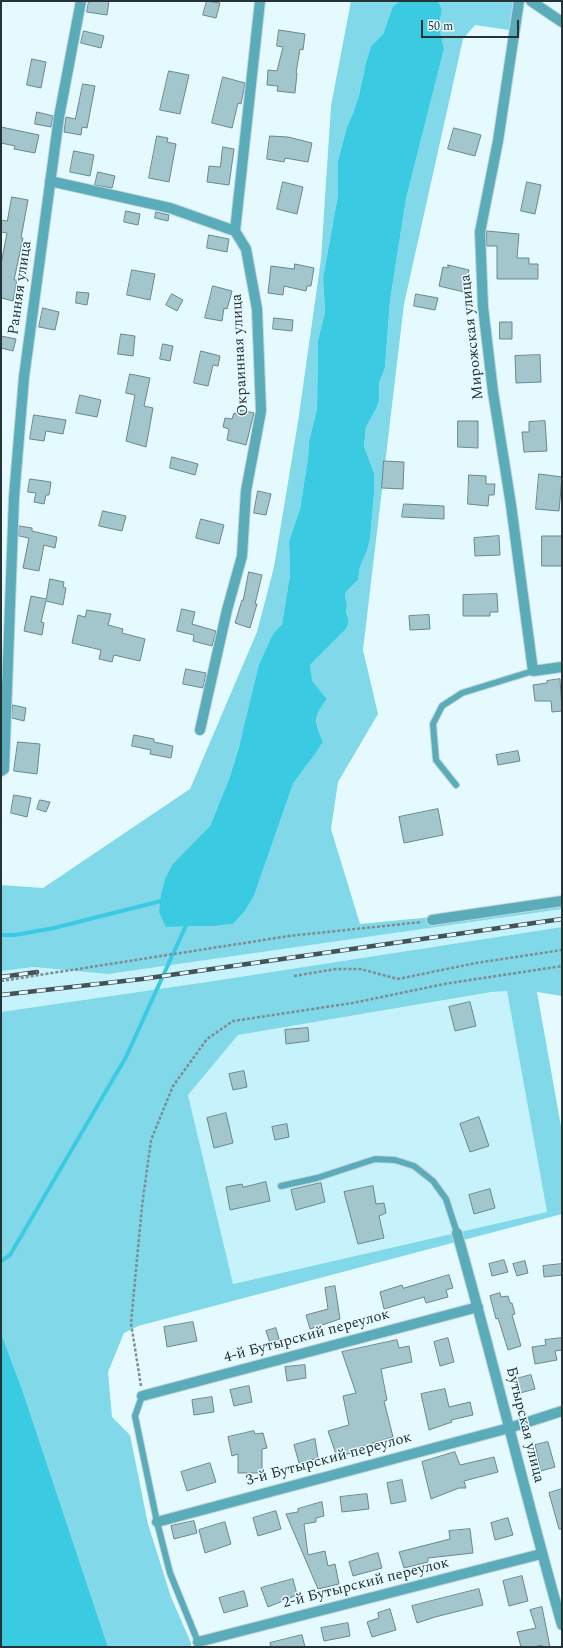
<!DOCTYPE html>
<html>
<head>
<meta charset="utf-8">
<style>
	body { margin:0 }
	#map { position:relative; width:563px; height:1648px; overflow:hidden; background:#e5faff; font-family:Spectral,serif }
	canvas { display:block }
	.frame { position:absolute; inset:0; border:2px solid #263336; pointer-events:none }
	.scale { position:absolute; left:421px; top:20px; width:98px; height:18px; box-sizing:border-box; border:2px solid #263336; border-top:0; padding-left:5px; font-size:12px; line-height:14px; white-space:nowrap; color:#263336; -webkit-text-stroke:3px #e5faff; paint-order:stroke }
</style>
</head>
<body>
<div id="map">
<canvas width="563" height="1648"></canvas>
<div class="frame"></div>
<div class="scale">50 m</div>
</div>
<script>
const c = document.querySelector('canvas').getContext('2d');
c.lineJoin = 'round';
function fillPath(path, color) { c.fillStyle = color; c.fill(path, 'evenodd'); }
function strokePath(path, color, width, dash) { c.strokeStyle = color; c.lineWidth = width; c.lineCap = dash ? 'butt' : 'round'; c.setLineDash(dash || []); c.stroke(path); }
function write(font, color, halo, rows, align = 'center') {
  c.font = font + ' Spectral,serif'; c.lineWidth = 3; c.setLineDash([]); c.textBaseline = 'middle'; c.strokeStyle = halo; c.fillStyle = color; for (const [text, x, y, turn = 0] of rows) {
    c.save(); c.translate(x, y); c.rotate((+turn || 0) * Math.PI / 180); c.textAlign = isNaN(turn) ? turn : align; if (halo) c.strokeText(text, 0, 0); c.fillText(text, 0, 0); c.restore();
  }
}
fillPath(new Path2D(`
	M 562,909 L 562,927 L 207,982 L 1,1012 L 1,971 L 34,967 L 108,974 Z
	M 507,990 L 547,1212 L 232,1284 L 188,1095 L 238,1035 Z`), '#c5f2fb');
fillPath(new Path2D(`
	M 351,1 L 400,1 L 393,6 L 383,34 L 371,46 L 366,62 L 359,95 L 354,111 L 347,127 L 338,160 L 338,195 L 323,278 L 325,312 L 318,340 L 317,409 L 309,441 L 308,458 L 300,509 L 289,541 L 290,575 L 282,624 L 273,634 L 229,779 L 210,826 L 198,840 L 166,927 L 216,926 L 233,924 L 245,911 L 254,896 L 293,784 C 303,769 314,757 323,742 C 314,720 313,718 327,699 L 311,681 L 310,665 L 346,629 L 349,622 L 346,609 L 347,605 L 345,596 L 346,592 L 358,580 L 360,567 L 367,551 L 370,539 L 374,495 L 374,473 L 364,446 L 366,427 L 376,409 L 379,401 L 379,383 L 385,368 L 390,301 L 406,199 L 444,49 L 439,26 L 442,9 L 438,1 L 514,1 L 509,30 L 475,25 L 463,39 L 404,304 L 363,650 L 378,714 L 338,782 L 331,829 L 360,924 L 432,917 L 562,896 L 562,909 L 108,974 L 34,967 L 1,971 L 1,885 L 43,888 L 190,789 L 257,632 L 274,567 L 298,422 L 321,259 L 331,106 Z
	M 562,927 L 562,996 L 537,992 L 562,1132 L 562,1214 L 138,1326 L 124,1333 L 108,1372 L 112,1417 L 130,1435 L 148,1524 L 171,1597 L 191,1643 L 191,1647 L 108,1647 L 22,1389 L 1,1333 L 1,1012 L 207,982 ZM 507,991 L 547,1212 L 233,1284 L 188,1095 L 238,1035 L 492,992 Z`), '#80d8e9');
fillPath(new Path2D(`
	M 400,1 L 438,1 L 442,9 L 439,26 L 444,49 L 406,199 L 390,301 L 385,368 L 379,383 L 379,401 L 376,409 L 366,427 L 364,446 L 374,473 L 374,495 L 370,539 L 367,551 L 360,567 L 358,580 L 346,592 L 345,596 L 347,605 L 346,610 L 349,622 L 346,629 L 310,665 L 312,681 L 327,699 C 313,718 314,720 323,742 C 314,757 303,769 293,784 L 254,896 L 245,911 L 233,924 L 216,926 L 166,927 L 159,912 L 161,895 L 165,879 L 173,864 L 210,826 L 229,779 L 239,747 L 259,665 L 273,634 L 282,624 L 290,575 L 289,541 L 300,509 L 308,458 L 309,441 L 317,409 L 318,340 L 325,312 L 323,278 L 338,195 L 338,160 L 347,127 L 354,111 L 359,95 L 366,62 L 371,46 L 383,34 L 393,6 Z
	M 1,1333 L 22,1389 L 108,1647 L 1,1647 Z`), '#3acbe3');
strokePath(new Path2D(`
	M 1,935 L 15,935 L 54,928 L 165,900
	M 1,1261 L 10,1255 L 126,1057 L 188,921`), '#3acbe3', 4);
const building = new Path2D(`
	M 89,1 L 109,1 L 107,15 L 87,12 Z
	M 207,1 L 220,3 L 216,18 L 203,15 Z
	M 279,30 L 305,34 L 303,50 L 300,49 L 296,73 L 297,73 L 295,93 L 277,91 L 278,86 L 267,85 L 268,70 L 277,71 L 283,47 L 277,46 Z
	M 84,31 L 104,36 L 101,48 L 81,43 Z
	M 32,59 L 46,62 L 41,88 L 27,85 Z
	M 169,71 L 189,75 L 180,114 L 160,110 Z
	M 223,77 L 245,83 L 241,104 L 238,103 L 232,128 L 212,123 Z
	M 83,84 L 95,86 L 87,128 L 82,127 L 81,135 L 64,132 L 66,117 L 75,119 Z
	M 37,112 L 53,116 L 51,127 L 35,124 Z
	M 1,127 L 39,135 L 35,153 L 14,149 L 15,146 L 1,143 Z
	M 454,128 L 481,135 L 475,156 L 448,149 Z
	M 157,136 L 168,138 L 167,142 L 176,144 L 169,182 L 149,178 Z
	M 270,136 L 288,137 L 312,143 L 308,162 L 285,158 L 284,162 L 267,159 Z
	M 223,147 L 234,149 L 229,185 L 207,182 L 209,166 L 220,167 Z
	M 74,151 L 94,155 L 90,176 L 70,172 Z
	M 98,172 L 115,176 L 112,188 L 95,185 Z
	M 283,182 L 303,187 L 297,214 L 277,209 Z
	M 527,182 L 541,185 L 535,214 L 521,211 Z
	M 12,197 L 28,200 L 21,238 L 23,238 L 14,280 L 17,280 L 13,301 L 1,298 L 1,264 L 7,233 L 1,232 L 1,220 L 7,221 Z
	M 126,211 L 140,214 L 138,225 L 124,222 Z
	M 156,212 L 169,215 L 168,221 L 155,218 Z
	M 487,231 L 519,234 L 517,258 L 529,258 L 529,264 L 538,264 L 538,279 L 497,279 L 497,246 L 487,246 Z
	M 209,235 L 229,239 L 227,252 L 207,248 Z
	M 295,264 L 314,268 L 311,286 L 307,286 L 306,291 L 284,286 L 283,295 L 268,293 L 271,266 L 294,269 Z
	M 448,265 L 469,270 L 464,292 L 439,286 L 443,267 L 448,268 Z
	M 132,270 L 155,274 L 150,300 L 127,295 Z
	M 213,286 L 232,291 L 227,309 L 224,308 L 222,321 L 205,318 Z
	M 77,292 L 89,293 L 87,305 L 76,303 Z
	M 172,294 L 183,300 L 177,311 L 166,305 Z
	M 416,294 L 438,298 L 435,310 L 414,306 Z
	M 43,308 L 59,312 L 55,330 L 39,327 Z
	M 274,318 L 293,320 L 292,331 L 273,329 Z
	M 500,322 L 512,322 L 512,339 L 500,339 Z
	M 121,334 L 135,336 L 133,356 L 118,354 Z
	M 1,336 L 16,339 L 13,351 L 1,348 Z
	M 163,344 L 173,346 L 170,361 L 160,359 Z
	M 201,351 L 220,356 L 218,366 L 213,365 L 208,386 L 194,383 Z
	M 540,355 L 541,382 L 516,383 L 515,356 Z
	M 130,374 L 150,378 L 144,406 L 153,408 L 146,447 L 126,441 L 135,395 L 126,393 Z
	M 80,395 L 101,400 L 97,417 L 76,413 Z
	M 241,410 L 254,413 L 246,445 L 227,440 L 229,429 L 223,427 L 225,418 L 232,419 L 234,413 L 240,415 Z
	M 34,415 L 66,420 L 63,434 L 46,431 L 44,441 L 30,439 Z
	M 458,421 L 478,421 L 478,448 L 458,447 Z
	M 545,421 L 547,451 L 524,452 L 522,432 L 529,432 L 529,422 Z
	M 172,457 L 198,464 L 195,475 L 170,468 Z
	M 384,461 L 404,462 L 403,489 L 382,488 Z
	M 539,474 L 562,477 L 559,511 L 536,509 Z
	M 469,475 L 486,476 L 486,484 L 495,484 L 494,495 L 489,495 L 488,506 L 468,504 Z
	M 30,479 L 51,482 L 49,495 L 46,495 L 44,504 L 34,502 L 36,493 L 28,492 Z
	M 258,491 L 271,494 L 266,515 L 254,513 Z
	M 404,504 L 444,506 L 444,519 L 402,517 Z
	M 103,511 L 126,516 L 122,531 L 99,526 Z
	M 201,519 L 224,525 L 219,544 L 196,538 Z
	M 19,526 L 32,528 L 32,531 L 57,537 L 55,548 L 44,545 L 39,571 L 23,568 L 29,538 L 19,536 Z
	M 499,536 L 500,555 L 475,556 L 474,538 Z
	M 542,536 L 562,536 L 562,566 L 542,566 Z
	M 249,572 L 262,575 L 255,604 L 257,604 L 250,628 L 235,623 L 242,600 L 243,600 Z
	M 50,579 L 64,582 L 63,587 L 66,588 L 63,605 L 46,601 L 41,622 L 44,623 L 42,635 L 24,631 L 31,596 L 46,599 Z
	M 497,594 L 498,612 L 490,612 L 490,616 L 463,616 L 463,595 Z
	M 182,609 L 195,612 L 192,624 L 216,631 L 212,646 L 193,641 L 194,635 L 177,631 Z
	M 87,610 L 111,614 L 108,625 L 123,629 L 122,633 L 145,639 L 140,661 L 114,655 L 112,662 L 99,659 L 101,650 L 72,643 L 78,615 L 85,617 Z
	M 429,615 L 430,629 L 410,630 L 409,616 Z
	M 186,669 L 206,673 L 203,688 L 183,684 Z
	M 560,679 L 562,711 L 552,712 L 551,701 L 535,701 L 533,685 L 547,683 L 547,681 Z
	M 13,705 L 26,708 L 24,721 L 12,718 Z
	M 134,735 L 154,739 L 154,742 L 173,746 L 171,758 L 150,754 L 151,750 L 132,746 Z
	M 18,742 L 40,744 L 37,774 L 14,771 Z
	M 518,751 L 520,761 L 498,765 L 496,755 Z
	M 14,795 L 31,798 L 27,817 L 11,813 Z
	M 40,800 L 50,802 L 46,812 L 37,809 Z
	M 438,809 L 443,835 L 404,843 L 399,817 Z
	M 470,1002 L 476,1026 L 455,1031 L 449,1007 Z
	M 308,1028 L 309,1041 L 286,1044 L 285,1030 Z
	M 244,1071 L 247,1087 L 233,1090 L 229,1074 Z
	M 226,1113 L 233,1143 L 214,1148 L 207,1118 Z
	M 479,1117 L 489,1146 L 470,1152 L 460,1124 Z
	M 287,1124 L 289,1137 L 275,1140 L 272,1127 Z
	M 266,1182 L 270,1201 L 230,1210 L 226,1187 L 242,1184 L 243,1187 Z
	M 321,1183 L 325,1202 L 296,1210 L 291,1190 Z
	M 373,1186 L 376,1204 L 384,1203 L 386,1213 L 379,1216 L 384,1238 L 358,1244 L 344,1192 Z
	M 490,1189 L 495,1208 L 474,1214 L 469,1195 Z
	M 504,1260 L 508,1272 L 492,1276 L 489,1264 Z
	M 525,1261 L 528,1273 L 517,1276 L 513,1264 Z
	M 562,1264 L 562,1275 L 544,1277 L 543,1266 Z
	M 449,1275 L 453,1288 L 446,1290 L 448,1297 L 426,1303 L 424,1297 L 384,1309 L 380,1292 L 402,1285 L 403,1288 Z
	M 335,1286 L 340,1319 L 310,1329 L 306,1315 L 328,1309 L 325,1288 Z
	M 500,1293 L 501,1297 L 508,1296 L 510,1303 L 512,1303 L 515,1314 L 512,1315 L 521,1346 L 508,1350 L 498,1318 L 496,1319 L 490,1296 Z
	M 193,1322 L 197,1341 L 167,1347 L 164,1327 Z
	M 276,1328 L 279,1339 L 270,1343 L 266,1331 Z
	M 448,1338 L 454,1362 L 440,1366 L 434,1342 Z
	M 562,1338 L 562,1350 L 555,1351 L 557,1360 L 535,1364 L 532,1347 L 546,1345 L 545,1340 Z
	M 397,1340 L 399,1348 L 409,1346 L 412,1362 L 381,1369 L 387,1400 L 384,1401 L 393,1437 L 360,1447 L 361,1450 L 337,1457 L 328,1431 L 349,1425 L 343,1396 L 356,1393 L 342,1352 Z
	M 305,1365 L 306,1378 L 287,1381 L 285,1367 Z
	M 531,1375 L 535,1389 L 520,1393 L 516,1379 Z
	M 249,1386 L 252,1402 L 234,1406 L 230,1390 Z
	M 445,1389 L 449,1407 L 470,1402 L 473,1415 L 451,1420 L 452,1422 L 429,1430 L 421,1394 Z
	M 212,1397 L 214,1412 L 194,1415 L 192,1400 Z
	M 254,1431 L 255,1434 L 263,1433 L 267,1448 L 262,1449 L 262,1473 L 238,1473 L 238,1454 L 232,1456 L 228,1437 Z
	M 315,1439 L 318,1458 L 299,1463 L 294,1445 Z
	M 548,1442 L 555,1467 L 541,1471 L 535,1445 Z
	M 455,1452 L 460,1465 L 494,1457 L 498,1472 L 464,1481 L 466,1488 L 459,1488 L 431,1499 L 422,1462 Z
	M 210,1463 L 216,1482 L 187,1491 L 181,1472 Z
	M 402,1480 L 406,1501 L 391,1504 L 387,1483 Z
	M 562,1489 L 562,1529 L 559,1529 L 549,1493 Z
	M 367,1494 L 369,1509 L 342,1512 L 340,1497 Z
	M 322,1502 L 324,1516 L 316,1518 L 316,1522 L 304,1524 L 308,1555 L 325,1551 L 328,1566 L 335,1564 L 339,1584 L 318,1589 L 286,1514 L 298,1512 L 298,1509 Z
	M 276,1511 L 281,1529 L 258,1536 L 253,1518 Z
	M 508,1518 L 513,1535 L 495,1540 L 491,1523 Z
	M 194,1521 L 197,1533 L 174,1539 L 171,1526 Z
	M 225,1522 L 231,1544 L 205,1553 L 199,1530 Z
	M 470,1529 L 473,1553 L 428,1558 L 428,1562 L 404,1568 L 399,1552 L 450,1539 L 449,1531 Z
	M 378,1553 L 382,1568 L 353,1576 L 349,1562 Z
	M 522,1576 L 528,1601 L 509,1606 L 503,1581 Z
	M 293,1579 L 297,1595 L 268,1607 L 261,1588 Z
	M 479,1589 L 483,1605 L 435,1617 L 417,1623 L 412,1606 Z
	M 244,1591 L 248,1606 L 224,1613 L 219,1598 Z
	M 542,1607 L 550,1647 L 542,1647 L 542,1645 L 534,1647 L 521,1647 L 517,1632 L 536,1628 L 530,1610 Z
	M 390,1609 L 396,1630 L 372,1637 L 367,1622 L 379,1618 L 378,1613 Z
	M 348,1623 L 350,1636 L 324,1641 L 321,1628 Z
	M 302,1635 L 305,1647 L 271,1647 L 270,1643 Z`);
fillPath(building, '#a3c6cc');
strokePath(building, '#68888f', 1);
const service = new Path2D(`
	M 456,785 L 436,760 L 433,724 L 442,706 L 462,693 L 533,671
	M 281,1186 L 317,1178 L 375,1159 L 395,1160 L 414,1166 L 433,1181 L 446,1199 L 457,1233
	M 142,1396 L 135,1416 L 157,1522 L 170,1573 L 198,1642 L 198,1647`);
const minor = new Path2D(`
	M 519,1 L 498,141 L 480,232 L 483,307 L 493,392 L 511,505 L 533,671 L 562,667
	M 531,1 L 562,22
	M 50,181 L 170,208 L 235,231
	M 200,730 L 227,610 L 242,556 L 246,491 L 261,411 L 257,309 L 246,249 L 235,231 L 260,1
	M 1,771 L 4,769 L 14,497 L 24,377 L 59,117 L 81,1
	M 432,920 L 562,901
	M 457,1233 C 494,1363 525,1495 562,1625
	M 142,1396 L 478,1307
	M 157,1522 L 509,1428 L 562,1411
	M 198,1642 L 541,1554`);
strokePath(service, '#c3d6db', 8);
strokePath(minor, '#c3d6db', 12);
strokePath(new Path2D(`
	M 294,976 L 336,969 L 360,969 L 398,979 L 476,963 L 562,950
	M 1,981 L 289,936 L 422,922
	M 141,1386 L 131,1323 L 142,1206 L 151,1140 L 173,1086 L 207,1039 L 233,1021 L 353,1003 L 444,984 L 562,966`), '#7d8d91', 2.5, [3, 2]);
strokePath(service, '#5bacbb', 6);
strokePath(minor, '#5bacbb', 10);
const rail = new Path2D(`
	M 1,977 L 37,972
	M 1,995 L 142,979 L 562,919`);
strokePath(rail, '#455357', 4.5);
strokePath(rail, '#e5faff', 3, [9]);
write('15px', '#263336', '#e5faff', [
	["Ранняя улица",21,288,-82],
	["Мирожская улица",473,337,-96],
	["Окраинная улица",241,355,-93],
	["4-й Бутырский переулок",307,1337,-15],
	["Бутырская улица",524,1425,76],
	["3-й Бутырский переулок",329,1460,-15],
	["2-й Бутырский переулок",366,1584,-14]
]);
</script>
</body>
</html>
